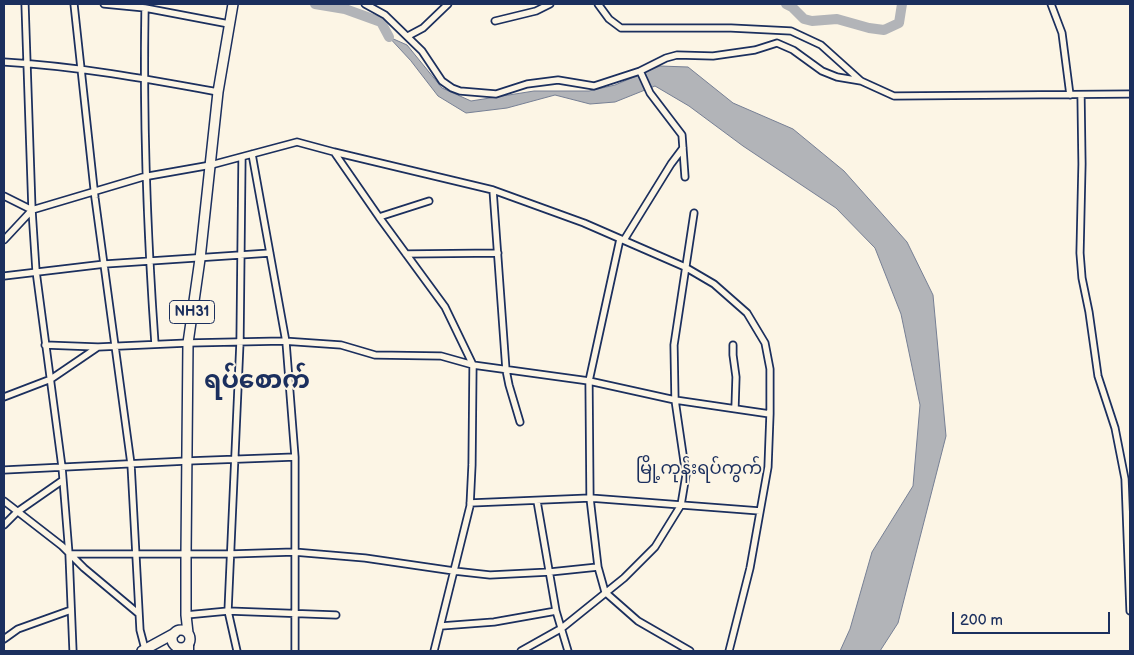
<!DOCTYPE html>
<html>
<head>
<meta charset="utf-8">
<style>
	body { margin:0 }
	#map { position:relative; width:1134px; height:655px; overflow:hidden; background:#fcf5e5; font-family:"Balsamiq Sans",sans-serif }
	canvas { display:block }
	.frame { position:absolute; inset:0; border:5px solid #1b2f5e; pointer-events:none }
	.scale { position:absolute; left:952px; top:612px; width:158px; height:22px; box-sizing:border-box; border:2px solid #1b2f5e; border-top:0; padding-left:6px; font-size:15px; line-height:18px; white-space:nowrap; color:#1b2f5e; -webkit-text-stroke:4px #fcf5e5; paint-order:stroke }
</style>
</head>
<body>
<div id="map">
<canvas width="1134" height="655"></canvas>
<div class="frame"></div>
<div class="scale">200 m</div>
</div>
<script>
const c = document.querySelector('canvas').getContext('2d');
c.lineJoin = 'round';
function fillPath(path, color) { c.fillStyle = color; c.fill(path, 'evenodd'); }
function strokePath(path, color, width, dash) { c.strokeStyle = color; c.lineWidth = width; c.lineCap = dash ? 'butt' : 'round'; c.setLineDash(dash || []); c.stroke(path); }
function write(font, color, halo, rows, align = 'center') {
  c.font = font + ' "Balsamiq Sans","Noto Sans Myanmar",sans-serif'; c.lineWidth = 4; c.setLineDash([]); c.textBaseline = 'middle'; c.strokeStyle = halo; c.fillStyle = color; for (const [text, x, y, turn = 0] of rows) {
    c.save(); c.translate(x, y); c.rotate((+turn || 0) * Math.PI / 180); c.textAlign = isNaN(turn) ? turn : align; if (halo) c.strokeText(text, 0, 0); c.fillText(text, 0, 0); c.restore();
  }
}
const water = new Path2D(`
	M 389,37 L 407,45 L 442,88 L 471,101 L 534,91 L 589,91 L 615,85 L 660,66 L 688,67 L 733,103 L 793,129 L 844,171 L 907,242 L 933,295 L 946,436 L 898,623 L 880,651 L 840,651 L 850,629 L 872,552 L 913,486 L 920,405 L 901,314 L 875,248 L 836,208 L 743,146 L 689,106 L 655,86 L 615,102 L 590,104 L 555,95 L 507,108 L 466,113 L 438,96 L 411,61 Z`);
fillPath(water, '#b2b4b8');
strokePath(water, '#767f94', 1);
strokePath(new Path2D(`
	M 315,4 L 345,9 L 381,22 L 389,37
	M 786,4 L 792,7 L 804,19 L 812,21 L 837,19 L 869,28 L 884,30 L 899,23 L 902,4`), '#b2b4b8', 10);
const minor = new Path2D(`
	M 25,4 L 32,210 L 36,271 L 62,467 L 69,554 L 73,651
	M 74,4 L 95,198 L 131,464 L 140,630 L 145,649
	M 104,4 L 145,8 L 229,24
	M 365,4 L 385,15 L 422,51 L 442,81 L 452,88 L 460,91 L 496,94 L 527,84 L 558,80 L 594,86 L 640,71 L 666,58 L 677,55 L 713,56 L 755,50 L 777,43 L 793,50 L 822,71 L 837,77 L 861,81
	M 598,4 L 609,19 L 621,28 L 731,28 L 791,31 L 821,45 L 861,81 L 894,96 L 1130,94
	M 1051,4 L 1062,33 L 1070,95
	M 145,8 C 143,121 147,232 155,344
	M 495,21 L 536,11 L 550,4
	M 408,36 L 423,28 L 448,4
	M 4,62 C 76,66 147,79 218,92
	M 640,71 L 650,93 L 682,135 L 685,177
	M 1081,95 L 1082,164 L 1080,253 L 1082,278 L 1089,312 L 1098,376 L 1115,428 L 1125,479 L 1130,611
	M 334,152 L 493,190 L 584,223 L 685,267 L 714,284 L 747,313 L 765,343 L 770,369 L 770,414 L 768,467 L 750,568 L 729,651
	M 252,154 L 286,342 L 295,457 L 295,651
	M 493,190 L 506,370 L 509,385 L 520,422
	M 4,196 L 32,210
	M 379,217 L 429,201
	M 620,239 L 589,381 L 590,498 L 598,567 L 605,592 L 638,621 L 690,651
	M 4,240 L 32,210 L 143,177 L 211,165 L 297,142 L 334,152 L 379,217 L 445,307 L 473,365 L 472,465 L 470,506 L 434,651
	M 624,240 L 671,164 L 683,148
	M 406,254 L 498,253
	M 4,276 L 105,264 L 270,253
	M 45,345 L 98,347
	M 733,345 L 733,355 L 736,377 L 735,408
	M 4,397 L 51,379 L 98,347 L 188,343 L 283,341 L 341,345 L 375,355 L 441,356 L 473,365 L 589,381 L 675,400 L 770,414
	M 4,470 L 187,461 L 295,457
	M 4,501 L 62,546 L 84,568 L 139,614
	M 537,501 L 556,611 L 568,651
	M 470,503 L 590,498 L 760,511
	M 4,525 L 17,512 L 63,480
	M 69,554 L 231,554 L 294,552 L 365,558 L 454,571 L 490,575 L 550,572 L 598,567
	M 186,615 L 228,611 L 336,615
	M 441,626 L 494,622 L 556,611
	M 4,639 L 18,629 L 71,610
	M 237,651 L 228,611 L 240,342 L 242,157
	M 521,651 L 562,628 L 624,578 L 655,547 L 681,505 L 686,475 L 675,400 L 674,345 L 694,213`);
const major = new Path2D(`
	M 180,648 L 182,651
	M 189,651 L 189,643`);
const highway = new Path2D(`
	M172 639a9 9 0 1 1 18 0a9 9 0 1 1-18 0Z
	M 188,633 L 186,615 L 186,554 L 188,343 L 200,259 L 218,92 L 233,4
	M 142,651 L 175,633`);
strokePath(minor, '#1b2f5e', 9);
strokePath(major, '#1b2f5e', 11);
strokePath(highway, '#1b2f5e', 12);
strokePath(minor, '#fcf5e5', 5.5);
strokePath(major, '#fcf5e5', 8);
strokePath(highway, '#fcf5e5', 9);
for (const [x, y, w] of [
	[192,312,45]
]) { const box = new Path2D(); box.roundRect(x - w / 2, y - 11.5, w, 23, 4); c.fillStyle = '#fcf5e5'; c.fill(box); strokePath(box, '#1b2f5e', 1); }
write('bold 14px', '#1b2f5e', null, [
	["NH31",192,312]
]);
write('18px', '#1b2f5e', '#fcf5e5', [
	["မြို့ကုန်းရပ်ကွက်",699,469]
]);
write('bold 25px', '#1b2f5e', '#fcf5e5', [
	["ရပ်စောက်",257,382]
]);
</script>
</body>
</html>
